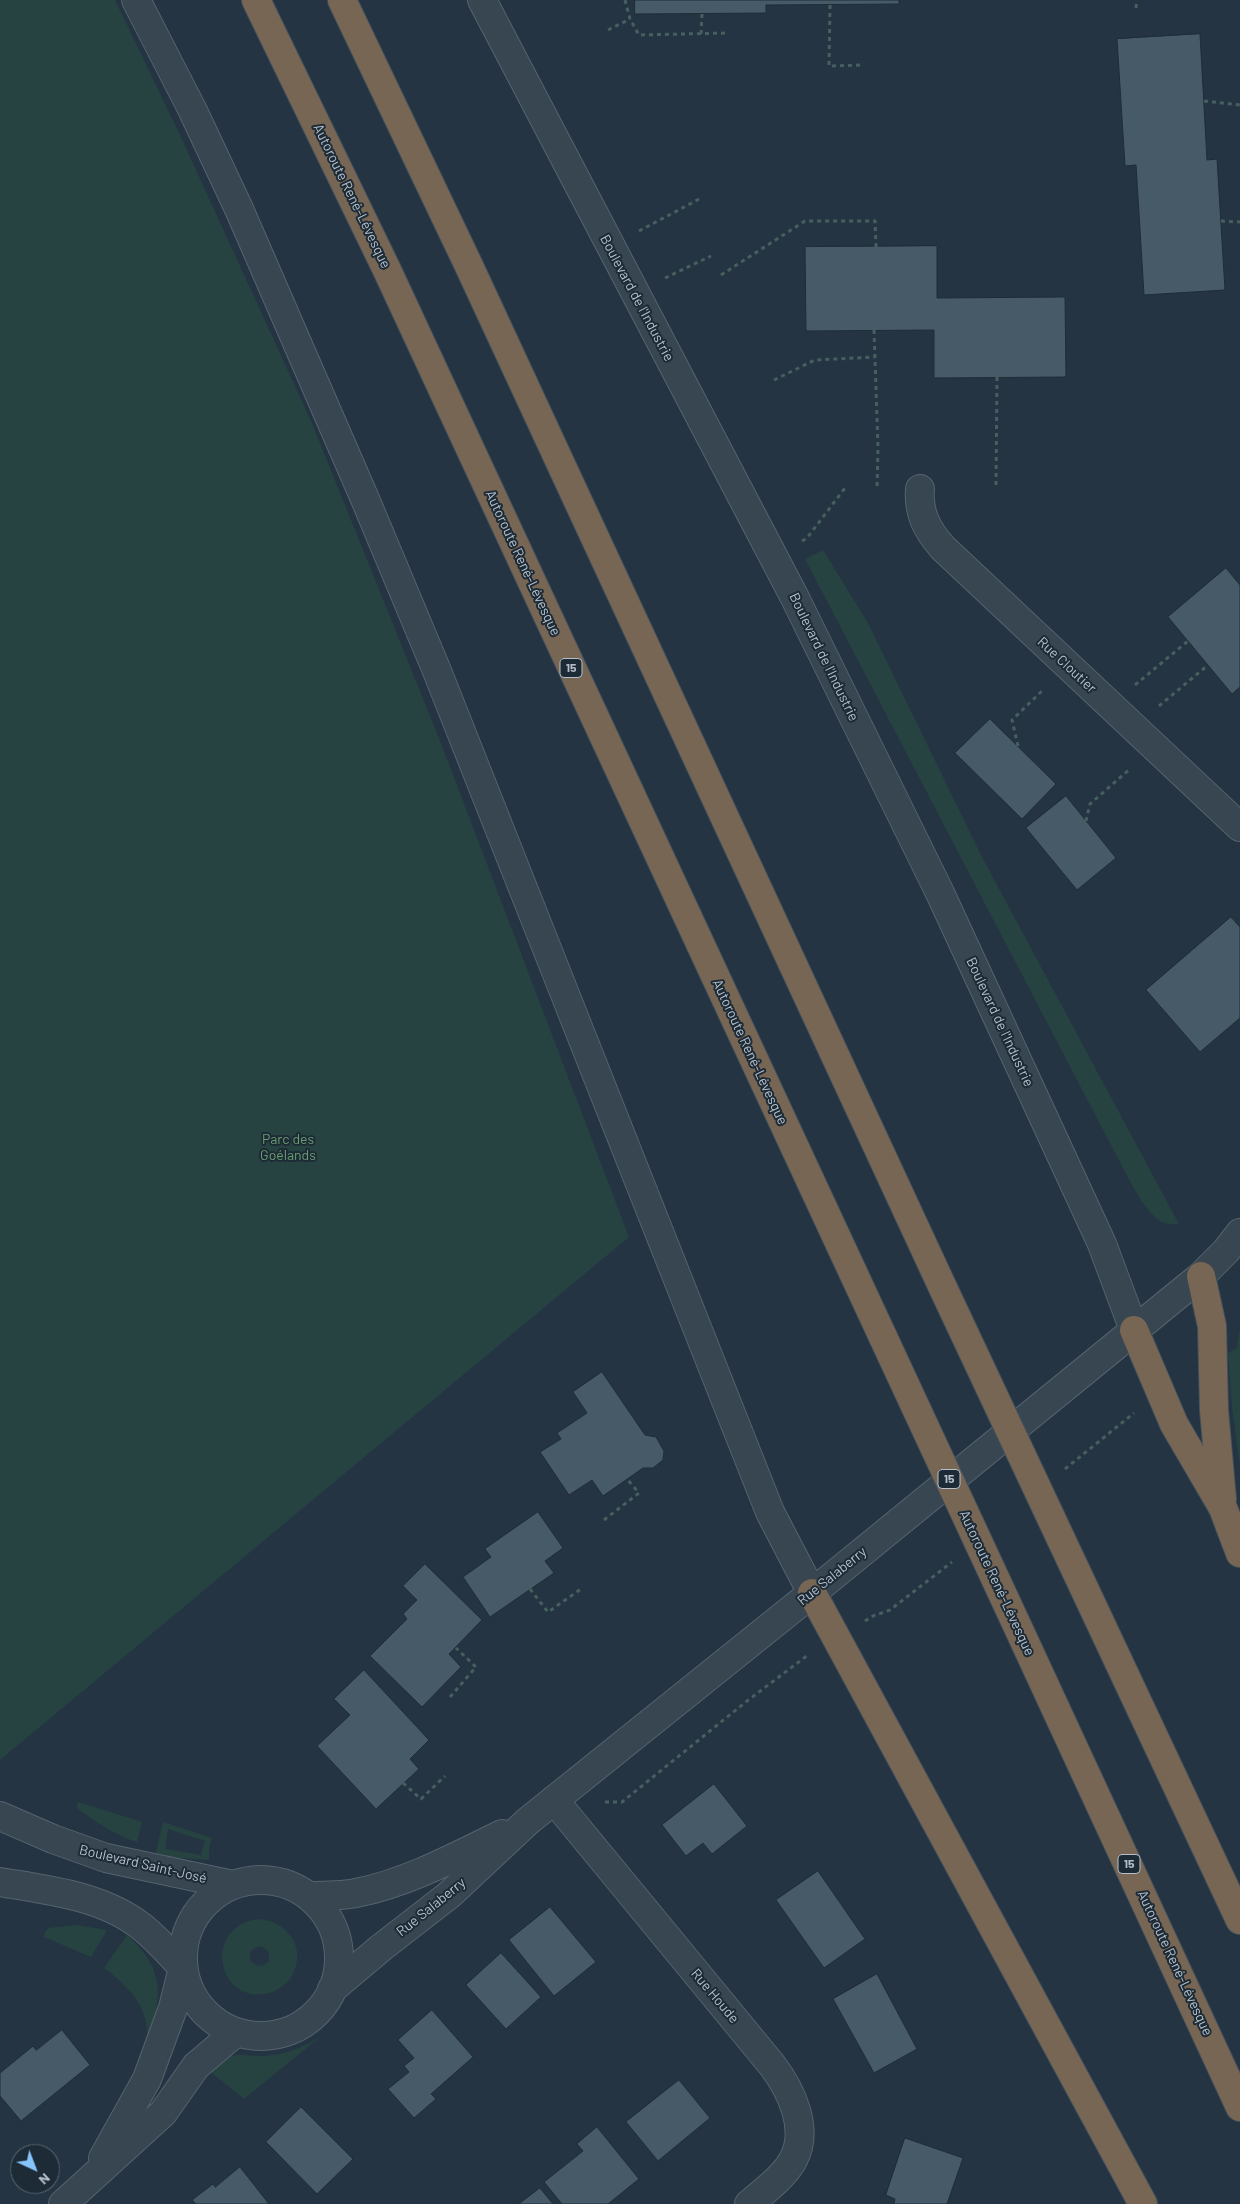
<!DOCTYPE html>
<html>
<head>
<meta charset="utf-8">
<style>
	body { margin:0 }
	#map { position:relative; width:1240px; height:2204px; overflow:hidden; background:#243442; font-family:Barlow,sans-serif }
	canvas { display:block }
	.north { position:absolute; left:10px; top:2144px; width:50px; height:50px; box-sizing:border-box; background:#1d2b36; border:1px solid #5a6772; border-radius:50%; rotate:137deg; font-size:14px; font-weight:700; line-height:20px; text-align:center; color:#b5c0cc }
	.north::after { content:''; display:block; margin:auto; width:18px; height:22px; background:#87c4fe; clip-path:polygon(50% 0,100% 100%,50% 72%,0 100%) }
</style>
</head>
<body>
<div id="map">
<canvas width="1240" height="2204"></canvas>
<div class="north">N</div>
</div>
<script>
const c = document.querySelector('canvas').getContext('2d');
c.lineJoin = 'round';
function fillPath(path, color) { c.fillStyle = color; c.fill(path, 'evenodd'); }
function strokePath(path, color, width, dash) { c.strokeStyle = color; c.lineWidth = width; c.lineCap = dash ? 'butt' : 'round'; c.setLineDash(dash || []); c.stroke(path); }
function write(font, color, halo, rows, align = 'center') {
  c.font = font + ' Barlow,sans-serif'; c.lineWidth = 4; c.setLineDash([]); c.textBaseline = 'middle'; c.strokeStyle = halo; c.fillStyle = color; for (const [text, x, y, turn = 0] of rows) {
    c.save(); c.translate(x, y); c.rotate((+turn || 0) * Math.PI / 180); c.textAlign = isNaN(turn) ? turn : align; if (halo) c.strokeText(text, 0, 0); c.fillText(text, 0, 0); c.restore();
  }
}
fillPath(new Path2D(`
	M 0,0 L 115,0 L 180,135 L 311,421 L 439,738 L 629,1237 L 0,1760 Z
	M 823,550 L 868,623 L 982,857 L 1179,1224 C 1172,1224 1166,1225 1160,1221 C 1140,1207 1125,1170 1113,1149 L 805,559 Z
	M 1240,1328 L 1240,1466 L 1232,1408 L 1228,1353 L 1237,1348 Z
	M 78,1802 L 142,1822 L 137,1842 C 118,1837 93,1820 77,1808 Z
	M 163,1822 L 212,1838 L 209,1848 L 209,1860 L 155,1856 ZM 168,1829 L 205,1841 L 201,1855 L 165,1849 Z
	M 258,1919 C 284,1920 306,1944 294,1971 C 290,1982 280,1990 269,1993 C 218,2006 201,1927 258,1919 ZM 262,1946 L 269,1952 L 269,1961 L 264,1965 L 257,1966 L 250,1960 L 250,1953 L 254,1948 Z
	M 76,1925 L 107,1930 L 91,1957 L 44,1937 L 45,1932 L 49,1928 Z
	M 127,1935 C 167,1971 162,1998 147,2046 C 150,2008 133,1990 104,1968 Z
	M 320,2037 L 244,2099 L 208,2070 C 213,2066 220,2059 227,2057 C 241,2052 258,2058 273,2055 C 291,2053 304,2046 320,2037 Z`), '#264342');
const building = new Path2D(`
	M 635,0 L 899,0 L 899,4 L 766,5 L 766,13 L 635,14 Z
	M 1200,34 L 1207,160 L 1217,159 L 1225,290 L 1144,295 L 1136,165 L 1125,166 L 1117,39 Z
	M 937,246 L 937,298 L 1065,297 L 1066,377 L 934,378 L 934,330 L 806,331 L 805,247 Z
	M 1226,568 L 1240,585 L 1240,687 L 1232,694 L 1168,617 Z
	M 990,719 L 1056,784 L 1022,819 L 955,753 Z
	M 1066,796 L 1116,858 L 1077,890 L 1026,828 Z
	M 1231,917 L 1240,927 L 1240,1018 L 1200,1052 L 1146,990 Z
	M 602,1372 L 645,1435 L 656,1437 L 664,1451 L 663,1460 L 653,1468 L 643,1468 L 603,1496 L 592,1480 L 569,1495 L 540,1452 L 561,1439 L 557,1433 L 587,1413 L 573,1392 Z
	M 538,1512 L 563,1548 L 545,1561 L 554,1573 L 490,1617 L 463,1577 L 491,1557 L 485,1549 Z
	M 425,1564 L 482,1620 L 449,1654 L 461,1667 L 422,1707 L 370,1656 L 407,1619 L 403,1614 L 417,1600 L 403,1586 Z
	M 364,1670 L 429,1740 L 410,1759 L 419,1769 L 376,1809 L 317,1746 L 350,1715 L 334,1699 Z
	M 714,1784 L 747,1826 L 712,1854 L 703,1843 L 686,1856 L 662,1825 Z
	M 818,1871 L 865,1939 L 824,1968 L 776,1900 Z
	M 550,1907 L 596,1962 L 554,1996 L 509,1940 Z
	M 501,1953 L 541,1997 L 506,2029 L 466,1985 Z
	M 877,1974 L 917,2049 L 874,2073 L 833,1999 Z
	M 432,2010 L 473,2057 L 431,2094 L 436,2099 L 414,2118 L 388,2089 L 409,2072 L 404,2066 L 414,2058 L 398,2040 Z
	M 62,2030 L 90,2065 L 21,2121 L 0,2096 L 0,2073 L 33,2046 L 36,2050 Z
	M 679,2080 L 710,2118 L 658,2161 L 626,2122 Z
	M 301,2107 L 353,2159 L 317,2194 L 266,2142 Z
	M 597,2127 L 639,2179 L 608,2204 L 562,2204 L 544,2182 L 583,2151 L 577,2144 Z
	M 905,2138 L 963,2158 L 947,2204 L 894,2204 L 895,2199 L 886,2195 Z
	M 240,2167 L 269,2204 L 196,2204 L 192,2200 L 213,2184 L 215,2187 Z
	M 540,2188 L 553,2204 L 519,2204 Z`);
fillPath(building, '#475a68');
strokePath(building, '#1f2d38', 1);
const minor = new Path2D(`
	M 920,489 C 918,513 927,530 943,548 L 1240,827
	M 554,1800 L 772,2065 C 791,2090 810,2129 793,2160 C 783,2178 764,2191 749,2204`);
const tertiary = new Path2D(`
	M 136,0 L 192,109 L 239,209 L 365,499 L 437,671 L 770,1512 L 812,1593
	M 482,0 L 795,598 L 940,893 L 1102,1244 L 1134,1330
	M 0,1816 L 53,1839 L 106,1858 L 233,1885
	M183 1958a78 78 0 1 1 156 0a78 78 0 1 1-156 0Z
	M 0,1882 C 48,1890 103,1896 142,1927 C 158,1940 170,1954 183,1968
	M 309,1896 C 325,1896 340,1896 356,1893 C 407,1883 455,1857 502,1834
	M 332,1989 L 382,1947 L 449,1895 L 528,1821 L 812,1593 L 1201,1276 L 1226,1251 L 1240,1233
	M 103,2158 L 147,2079 L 173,2008 L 183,1968
	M 63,2204 L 163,2113 L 196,2066 L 236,2032`);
const motorway = new Path2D(`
	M 256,0 L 387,270 L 883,1337
	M 342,0 L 469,266 L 943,1288
	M 1201,1276 L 1212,1326 L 1214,1410 L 1222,1499
	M 1134,1330 L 1174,1424 L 1223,1508 L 1240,1553
	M 1076,1571 L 1240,1920
	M 812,1593 L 1143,2204
	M 1015,1621 L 1240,2107`);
strokePath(minor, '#56636f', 30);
strokePath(tertiary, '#56636f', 30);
strokePath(motorway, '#43505c', 30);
strokePath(new Path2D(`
	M 625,0 L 630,19 L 639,35 L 727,33
	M 830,5 L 829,66 L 864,65
	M 1136,8 L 1137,0
	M 608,30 L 630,19
	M 701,34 L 702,14
	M 1204,101 L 1240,105
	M 1221,221 L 1240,222
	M 639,231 L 701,198
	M 721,275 L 805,221 L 875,221 L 876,247
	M 665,278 L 711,256
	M 874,330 L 878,448 L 877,489
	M 774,380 L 815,360 L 875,357
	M 996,485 L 997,377
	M 802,541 L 807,538 L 845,488
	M 1135,685 L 1188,641
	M 1159,706 L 1208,665
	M 1018,746 L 1012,720 L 1044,689
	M 1086,821 L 1090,804 L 1131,768
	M 1065,1469 L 1134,1413
	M 604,1520 L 639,1493 L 627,1479
	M 530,1589 L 548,1612 L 581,1589
	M 865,1621 L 873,1616 L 890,1610 L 952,1562
	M 450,1697 L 476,1667 L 456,1648
	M 403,1783 L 421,1799 L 445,1776
	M 605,1802 L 622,1802 L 747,1701 L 808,1655`), '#466060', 3, [4, 4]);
strokePath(minor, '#384651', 28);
strokePath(tertiary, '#384651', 28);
strokePath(motorway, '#786655', 28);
const motorwayBridge = new Path2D(`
	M 943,1288 L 1076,1571
	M 883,1337 L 1015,1621`);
strokePath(motorwayBridge, '#43505c', 30, []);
strokePath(motorwayBridge, '#786655', 28);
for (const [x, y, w] of [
	[571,668,22],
	[949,1479,22],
	[1129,1864,22]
]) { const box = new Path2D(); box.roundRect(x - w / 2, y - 9.5, w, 19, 4); c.fillStyle = '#1d2b36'; c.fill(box); strokePath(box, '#b5c0cc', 1); }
write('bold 12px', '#b5c0cc', null, [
	["15",571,668],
	["15",949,1479],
	["15",1129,1864]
]);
write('14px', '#b5c0cc', '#1d2b36', [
	["Autoroute René-Lévesque",352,196,64],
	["Boulevard de l'Industrie",637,298,62],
	["Autoroute René-Lévesque",523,563,65],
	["Boulevard de l'Industrie",824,657,64],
	["Rue Cloutier",1067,665,43],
	["Boulevard de l'Industrie",1000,1022,65],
	["Autoroute René-Lévesque",750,1052,65],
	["Rue Salaberry",832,1576,-39],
	["Autoroute René-Lévesque",997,1583,65],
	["Boulevard Saint-José",143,1864,13],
	["Rue Salaberry",431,1907,-39],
	["Autoroute René-Lévesque",1175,1963,65],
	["Rue Houde",715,1996,50]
]);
write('14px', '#6a9e70', '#1d2b36', [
	["Parc des",288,1139],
	["Goélands",288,1155]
]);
</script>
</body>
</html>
